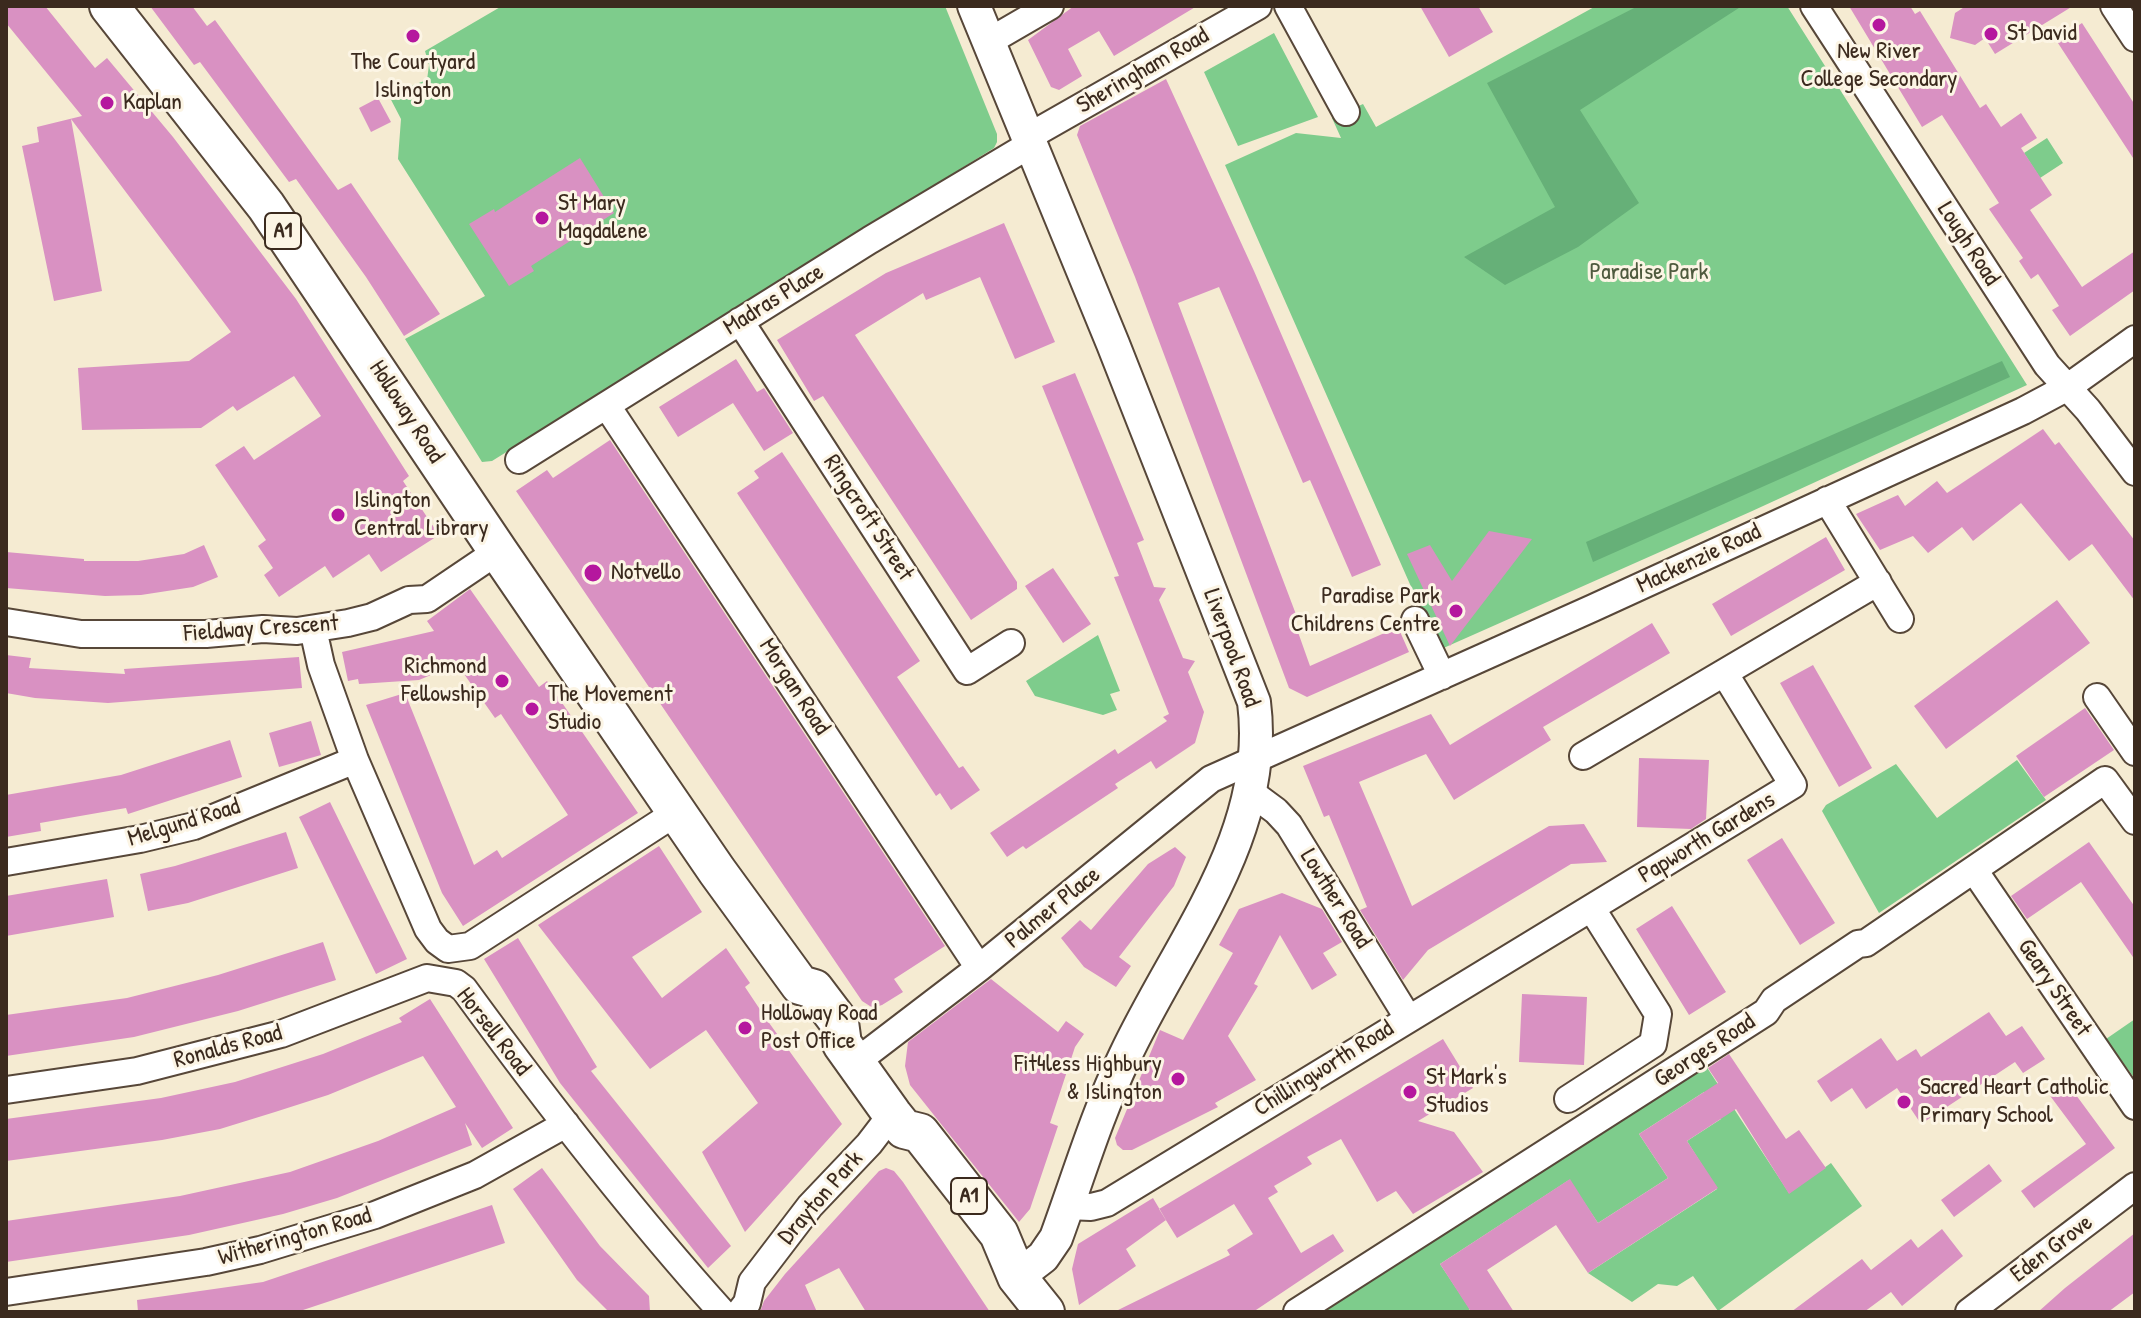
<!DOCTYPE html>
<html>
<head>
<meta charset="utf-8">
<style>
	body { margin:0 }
	#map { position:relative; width:2141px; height:1318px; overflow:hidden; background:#f5ebd2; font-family:"Patrick Hand",sans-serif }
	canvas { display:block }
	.frame { position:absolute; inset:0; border:8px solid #3b2a1e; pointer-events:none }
</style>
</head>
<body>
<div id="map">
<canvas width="2141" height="1318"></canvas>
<div class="frame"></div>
</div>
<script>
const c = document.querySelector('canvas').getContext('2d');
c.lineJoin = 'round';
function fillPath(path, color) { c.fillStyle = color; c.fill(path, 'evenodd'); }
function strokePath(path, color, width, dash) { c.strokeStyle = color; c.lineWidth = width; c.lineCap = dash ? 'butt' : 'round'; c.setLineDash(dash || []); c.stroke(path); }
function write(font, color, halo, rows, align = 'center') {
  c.font = font + ' "Patrick Hand",sans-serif'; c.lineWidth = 6; c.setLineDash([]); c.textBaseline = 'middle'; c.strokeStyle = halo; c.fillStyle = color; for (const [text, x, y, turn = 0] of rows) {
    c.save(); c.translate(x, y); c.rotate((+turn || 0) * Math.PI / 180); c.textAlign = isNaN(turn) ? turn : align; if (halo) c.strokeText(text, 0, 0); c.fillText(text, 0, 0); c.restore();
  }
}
fillPath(new Path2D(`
	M 502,6 L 945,6 L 997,134 L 997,142 L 994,148 L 492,461 L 482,462 L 405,339 L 485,296 L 398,159 L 401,119 L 388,94 L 427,80 L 429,65 L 425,51 Z
	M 1596,6 L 1787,6 L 2027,385 L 1750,512 L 1439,650 L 1225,165 L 1296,133 L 1341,138 L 1332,118 L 1363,104 L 1376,127 Z
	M 1274,33 L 1318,117 L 1238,146 L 1204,72 Z
	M 2047,138 L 2063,163 L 2040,178 L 2024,153 Z
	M 1098,635 L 1120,691 L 1110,694 L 1117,710 L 1103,715 L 1035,696 L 1026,681 Z
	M 2017,760 L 2046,800 L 1879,913 L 1822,811 L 1826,805 L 1896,764 L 1937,818 Z
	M 2135,1019 L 2135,1079 L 2106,1039 Z
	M 1706,1066 L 1789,1193 L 1831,1163 L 1862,1206 L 1718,1311 L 1693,1276 L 1677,1286 L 1658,1284 L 1632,1302 L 1588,1273 L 1717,1189 L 1687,1141 L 1721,1119 L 1704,1092 L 1639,1134 L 1668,1178 L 1598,1223 L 1569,1180 L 1440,1264 L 1470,1309 L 1466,1312 L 1371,1312 L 1369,1310 L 1366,1312 L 1317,1312 Z`), '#7ecc8c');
fillPath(new Path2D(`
	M 1638,6 L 1742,6 L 1580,110 L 1639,203 L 1578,247 L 1505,285 L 1464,257 L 1555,207 L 1487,83 Z
	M 2002,361 L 2010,377 L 1593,562 L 1586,542 Z`), '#66b078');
fillPath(new Path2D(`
	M 6,6 L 45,6 L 95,68 L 107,58 L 173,137 L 296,299 L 409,476 L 403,481 L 439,535 L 381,572 L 369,554 L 333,578 L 325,566 L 279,597 L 264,575 L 273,568 L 258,546 L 266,540 L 215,465 L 244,446 L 254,460 L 321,416 L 294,376 L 237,411 L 233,406 L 201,428 L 82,430 L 78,368 L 189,361 L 231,332 L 71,119 L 102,291 L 54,301 L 22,146 L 39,142 L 37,127 L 82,116 L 6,23 Z
	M 150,6 L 192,6 L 207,26 L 215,20 L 338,190 L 351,183 L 440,314 L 404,336 L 366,277 L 296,179 L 289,182 L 200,62 L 194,65 Z
	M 1074,6 L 1197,6 L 1114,56 L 1099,31 L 1068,49 L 1082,76 L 1059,90 L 1051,87 L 1028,40 Z
	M 1420,6 L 1478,6 L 1493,32 L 1449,57 Z
	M 1849,6 L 1910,6 L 1915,14 L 1920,11 L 1980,108 L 1986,104 L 2001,127 L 2021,113 L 2037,138 L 2021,148 L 2052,195 L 2030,210 L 2082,287 L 2135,251 L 2135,290 L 2070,336 L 2052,310 L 2059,306 L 2038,274 L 2031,279 L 2019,261 L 2023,258 L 1989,209 L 1999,203 L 1942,115 L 1922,127 Z
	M 1966,6 L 2073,6 L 1995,54 L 1985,38 L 1975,45 L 1950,38 L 1955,13 Z
	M 2082,23 L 2135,105 L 2135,161 L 2056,40 Z
	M 1166,79 L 1254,271 L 1381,565 L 1352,577 L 1310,480 L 1303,483 L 1219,287 L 1178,303 L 1297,617 L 1293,618 L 1310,666 L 1398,627 L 1409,652 L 1307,697 L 1289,688 L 1135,277 L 1077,135 L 1080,126 Z
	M 378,98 L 391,122 L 371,132 L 359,108 Z
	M 580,158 L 614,213 L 531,266 L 534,271 L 509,286 L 469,224 L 494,209 L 495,212 Z
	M 1004,223 L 1055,342 L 1015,359 L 980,277 L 926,300 L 923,293 L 855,335 L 1017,582 L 1017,589 L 971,620 L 823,396 L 814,401 L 777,340 L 886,273 Z
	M 736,359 L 757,392 L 764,388 L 793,433 L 764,451 L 733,403 L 678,437 L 659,407 Z
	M 1075,373 L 1144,540 L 1137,543 L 1154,587 L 1166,588 L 1159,600 L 1183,658 L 1195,661 L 1188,672 L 1204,712 L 1195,743 L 1156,769 L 1151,761 L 1115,784 L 1118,788 L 1026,849 L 1023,846 L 1007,857 L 990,833 L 1115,749 L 1118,754 L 1167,721 L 1163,717 L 1169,714 L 1114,577 L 1119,576 L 1042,386 Z
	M 2043,429 L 2055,445 L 2059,442 L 2135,541 L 2135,601 L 2092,544 L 2069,561 L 2021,503 L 1973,541 L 1962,527 L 1928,553 L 1913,536 L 1880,550 L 1856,514 L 1898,495 L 1905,506 L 1937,481 L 1947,493 Z
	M 610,440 L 945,946 L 894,979 L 903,992 L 882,1005 L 873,1008 L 862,1001 L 516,491 L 547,470 L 553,478 Z
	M 782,452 L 920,661 L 897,677 L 959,768 L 963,766 L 980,790 L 951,810 L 940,793 L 936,796 L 737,493 L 759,478 L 754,471 Z
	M 1489,531 L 1532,539 L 1450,646 L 1407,554 L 1430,545 L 1452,581 Z
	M 1826,537 L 1845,570 L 1731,636 L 1712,604 Z
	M 204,545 L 218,577 L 193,587 L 141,595 L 105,596 L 6,588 L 6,552 L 84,559 L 84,561 L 138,561 L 184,554 Z
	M 1053,568 L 1091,624 L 1063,643 L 1025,586 Z
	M 470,589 L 539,687 L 547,681 L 638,813 L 463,926 L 442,893 L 366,705 L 405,693 L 474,865 L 497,850 L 502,858 L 568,815 L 501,714 L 495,718 L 457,664 L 419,680 L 359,684 L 358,679 L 348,681 L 342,652 L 434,631 L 427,621 Z
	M 2057,600 L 2090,643 L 1946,749 L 1914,706 Z
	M 1652,623 L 1670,653 L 1543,727 L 1551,740 L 1454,800 L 1426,754 L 1359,782 L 1412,906 L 1549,826 L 1584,824 L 1607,862 L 1571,864 L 1428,950 L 1403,980 L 1360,910 L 1367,907 L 1329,815 L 1324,817 L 1303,766 L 1431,714 L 1450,745 Z
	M 6,655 L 31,658 L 29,668 L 125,674 L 124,669 L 299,657 L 302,688 L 108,703 L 35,698 L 6,693 Z
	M 1813,665 L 1872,768 L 1839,787 L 1780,683 Z
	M 2085,708 L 2114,750 L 2044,797 L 2016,756 Z
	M 311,721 L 321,755 L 279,767 L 269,733 Z
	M 230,740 L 242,777 L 128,814 L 126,808 L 40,823 L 41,831 L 6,837 L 6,795 L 121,775 Z
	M 1639,758 L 1709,760 L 1706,819 L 1691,829 L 1637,827 Z
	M 330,802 L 407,959 L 376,974 L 299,817 Z
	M 286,832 L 298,868 L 188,903 L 148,911 L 140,874 L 175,866 Z
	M 1782,838 L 1835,923 L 1800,945 L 1747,860 Z
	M 2089,842 L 2135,907 L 2135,960 L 2081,882 L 2027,919 L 2011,896 Z
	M 659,846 L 702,912 L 632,957 L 662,998 L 726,948 L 750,983 L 745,987 L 767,1020 L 842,1124 L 745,1232 L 702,1152 L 758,1103 L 706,1030 L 650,1069 L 538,925 Z
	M 1175,847 L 1186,857 L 1174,886 L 1119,957 L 1131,966 L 1116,987 L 1084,967 L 1061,938 L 1080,920 L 1091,930 L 1148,864 Z
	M 107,879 L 114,917 L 6,936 L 6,896 Z
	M 1282,893 L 1322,909 L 1342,942 L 1323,953 L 1337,975 L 1312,990 L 1280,935 L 1254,984 L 1258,986 L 1228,1036 L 1256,1080 L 1215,1103 L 1218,1107 L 1132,1150 L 1123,1150 L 1117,1145 L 1115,1138 L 1160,1030 L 1183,1040 L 1233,953 L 1219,945 L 1239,909 Z
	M 1672,906 L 1726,992 L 1689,1015 L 1636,929 Z
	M 518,938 L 597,1067 L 591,1071 L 731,1246 L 708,1268 L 560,1083 L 484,959 Z
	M 323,942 L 336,980 L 238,1011 L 134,1037 L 6,1056 L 6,1015 L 127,998 L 218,975 Z
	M 991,979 L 1058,1032 L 1066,1021 L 1084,1034 L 1075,1047 L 1050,1123 L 1058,1126 L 1030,1209 L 1019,1222 L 910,1085 L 905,1066 L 908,1042 Z
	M 1522,994 L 1587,997 L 1584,1065 L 1519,1062 Z
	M 430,999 L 513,1128 L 482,1148 L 465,1123 L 472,1145 L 337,1198 L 283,1214 L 189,1235 L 6,1262 L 6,1221 L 180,1196 L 290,1172 L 378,1141 L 456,1107 L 423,1056 L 328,1095 L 275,1112 L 220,1129 L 162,1140 L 6,1161 L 6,1119 L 161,1098 L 235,1082 L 323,1054 L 402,1022 L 399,1018 Z
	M 1989,1012 L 2006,1036 L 2022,1026 L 2045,1059 L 2023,1073 L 2015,1062 L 1921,1124 L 1897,1088 L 1866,1109 L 1852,1088 L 1831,1102 L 1817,1081 L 1881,1038 L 1897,1061 L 1916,1049 L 1921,1057 Z
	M 1443,1039 L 1473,1088 L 1418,1121 L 1454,1132 L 1483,1172 L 1413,1214 L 1396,1191 L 1377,1202 L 1341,1139 L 1307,1157 L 1312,1164 L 1274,1186 L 1278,1192 L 1268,1198 L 1301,1253 L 1333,1234 L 1344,1251 L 1253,1312 L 1114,1312 L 1230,1255 L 1227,1250 L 1253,1234 L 1234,1204 L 1177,1238 L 1159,1209 Z
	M 1729,1054 L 1786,1139 L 1799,1130 L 1826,1168 L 1789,1194 L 1736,1109 L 1687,1141 L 1718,1188 L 1588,1273 L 1556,1225 L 1487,1270 L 1514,1312 L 1471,1312 L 1440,1264 L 1570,1179 L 1598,1223 L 1668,1178 L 1639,1134 L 1718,1083 L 1708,1068 Z
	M 2065,1080 L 2115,1148 L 2034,1208 L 2021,1191 L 2086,1144 L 2048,1093 Z
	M 1989,1164 L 2002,1181 L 1954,1217 L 1941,1200 Z
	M 542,1168 L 600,1246 L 649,1296 L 650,1312 L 609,1312 L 577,1280 L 513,1189 Z
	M 886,1168 L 894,1171 L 903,1182 L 990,1312 L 866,1312 L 839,1268 L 805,1285 L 817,1312 L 760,1312 L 764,1301 L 785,1274 L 879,1171 Z
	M 1153,1198 L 1166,1220 L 1126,1249 L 1136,1266 L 1079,1305 L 1072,1269 L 1078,1244 Z
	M 492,1205 L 505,1243 L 297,1312 L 138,1312 L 137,1300 L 263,1282 Z
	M 1942,1229 L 1963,1256 L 1902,1306 L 1891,1292 L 1864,1312 L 1791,1312 L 1862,1259 L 1871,1270 L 1911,1239 L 1918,1248 Z
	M 2135,1233 L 2135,1292 L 2108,1312 L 2038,1312 L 2065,1288 Z`), '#d991c2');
const minor = new Path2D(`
	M 1288,6 L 1346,112
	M 1814,6 L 2047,365 L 2088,410 L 2135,472
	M 2114,6 L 2135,38
	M 988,42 L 1050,6
	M 1028,137 L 1258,6
	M 740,321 L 967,671 L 1011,643
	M 607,406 L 979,968
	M 519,460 L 870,240 L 1031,144
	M 1827,500 L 1900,619
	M 1415,620 L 1442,676
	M 6,622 L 81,634 L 206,634 L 263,629 L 297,631 L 348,623 L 372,617 L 409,600 L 427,599 L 498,551
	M 313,629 L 321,665 L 355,760 L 428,929 L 437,941 L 448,949
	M 2097,697 L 2135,752
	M 1583,756 L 1878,582
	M 1249,791 L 1276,811 L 1289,825 L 1408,1018
	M 6,862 L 140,839 L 194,826 L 355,760
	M 1974,870 L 2135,1106
	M 448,949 L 470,946 L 677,812
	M 856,1062 L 979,968 L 1211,779 L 1593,608 L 2023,411 L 2068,387 L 2135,339
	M 6,1090 L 137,1071 L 281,1034 L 427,978 L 456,983 L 464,989 C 545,1100 630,1210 722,1312
	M 1568,1099 L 1653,1044 L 1658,1014 L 1592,909
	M 1067,1206 L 1091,1207 L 1107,1203 L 1793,785 L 1725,674
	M 6,1292 L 206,1262 L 260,1250 L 375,1215 L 475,1175 L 566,1124
	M 740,1312 L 747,1303 L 752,1282 L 810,1206 L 869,1144 L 892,1114
	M 1297,1312 L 1766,1012 L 1774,1000 L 1858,944 L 1866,943 L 2105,780 L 2135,821
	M 1969,1312 L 2135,1186`);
const major = new Path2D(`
	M 974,6 L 1113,344 L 1254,702 C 1271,834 1178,943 1125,1056 C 1097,1114 1078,1178 1056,1238 L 1043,1257 L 1017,1277`);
const highway = new Path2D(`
	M 109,6 L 266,206 L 498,551 L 717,871 L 800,985 L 814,989 L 839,1022 L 842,1044 L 892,1114 L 904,1129 L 920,1133 L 999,1234 L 1017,1277 L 1045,1312`);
strokePath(minor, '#574739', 30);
strokePath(major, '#574739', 36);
strokePath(highway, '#574739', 42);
strokePath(minor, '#fff', 26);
strokePath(major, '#fff', 32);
strokePath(highway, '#fff', 38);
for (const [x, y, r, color] of [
	[1879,25,8,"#b5179e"],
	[1991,34,8,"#b5179e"],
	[413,36,8,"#b5179e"],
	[107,103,8,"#b5179e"],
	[542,218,8,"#b5179e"],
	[338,515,8,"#b5179e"],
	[593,573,10,"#b5179e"],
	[1456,611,8,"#b5179e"],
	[502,681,8,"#b5179e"],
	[532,709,8,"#b5179e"],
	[745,1028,8,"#b5179e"],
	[1178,1079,8,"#b5179e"],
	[1410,1092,8,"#b5179e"],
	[1904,1102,8,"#b5179e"]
]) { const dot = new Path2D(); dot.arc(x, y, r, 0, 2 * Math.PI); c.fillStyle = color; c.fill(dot); strokePath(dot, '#fcf5e5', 3); }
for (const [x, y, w] of [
	[283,231,36],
	[969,1196,36]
]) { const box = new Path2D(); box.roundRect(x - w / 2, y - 18, w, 36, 6); c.fillStyle = '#fcf5e5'; c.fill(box); strokePath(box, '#3b2a1e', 2); }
write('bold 22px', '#3b2a1e', null, [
	["A1",283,231],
	["A1",969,1196]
]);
write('24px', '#3b2a1e', '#fcf5e5', [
	["St David",2007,34],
	["New River",1879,52,"center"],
	["College Secondary",1879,80,"center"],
	["The Courtyard",413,63,"center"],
	["Islington",413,91,"center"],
	["Kaplan",123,103],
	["St Mary",558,204],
	["Magdalene",558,232],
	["Islington",354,501],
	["Central Library",354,529],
	["Notvello",611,573],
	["Paradise Park",1440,597,"right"],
	["Childrens Centre",1440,625,"right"],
	["Richmond",486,667,"right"],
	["Fellowship",486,695,"right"],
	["The Movement",548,695],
	["Studio",548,723],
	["Holloway Road",761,1014],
	["Post Office",761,1042],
	["Fit4less Highbury",1162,1065,"right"],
	["& Islington",1162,1093,"right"],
	["St Mark's",1426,1078],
	["Studios",1426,1106],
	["Sacred Heart Catholic",1920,1088],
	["Primary School",1920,1116]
], 'left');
write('24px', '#3b2a1e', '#fcf5e5', [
	["Sheringham Road",1143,71,-30],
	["Lough Road",1968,244,57],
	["Madras Place",774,300,-32],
	["Holloway Road",406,412,57],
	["Ringcroft Street",868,518,57],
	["Mackenzie Road",1699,559,-25],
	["Fieldway Crescent",261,629,-4],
	["Liverpool Road",1231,648,70],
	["Morgan Road",794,687,57],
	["Melgund Road",184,823,-17],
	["Papworth Gardens",1707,838,-31],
	["Lowther Road",1335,899,58],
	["Palmer Place",1053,908,-39],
	["Geary Street",2054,988,56],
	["Horsell Road",493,1032,52],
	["Ronalds Road",228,1047,-15],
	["Georges Road",1705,1051,-33],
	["Chillingworth Road",1324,1069,-32],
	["Drayton Park",821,1198,-49],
	["Witherington Road",295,1237,-16],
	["Eden Grove",2052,1249,-37]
]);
write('24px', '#4f5b3f', '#fcf5e5', [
	["Paradise Park",1649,273]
]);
</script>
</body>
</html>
